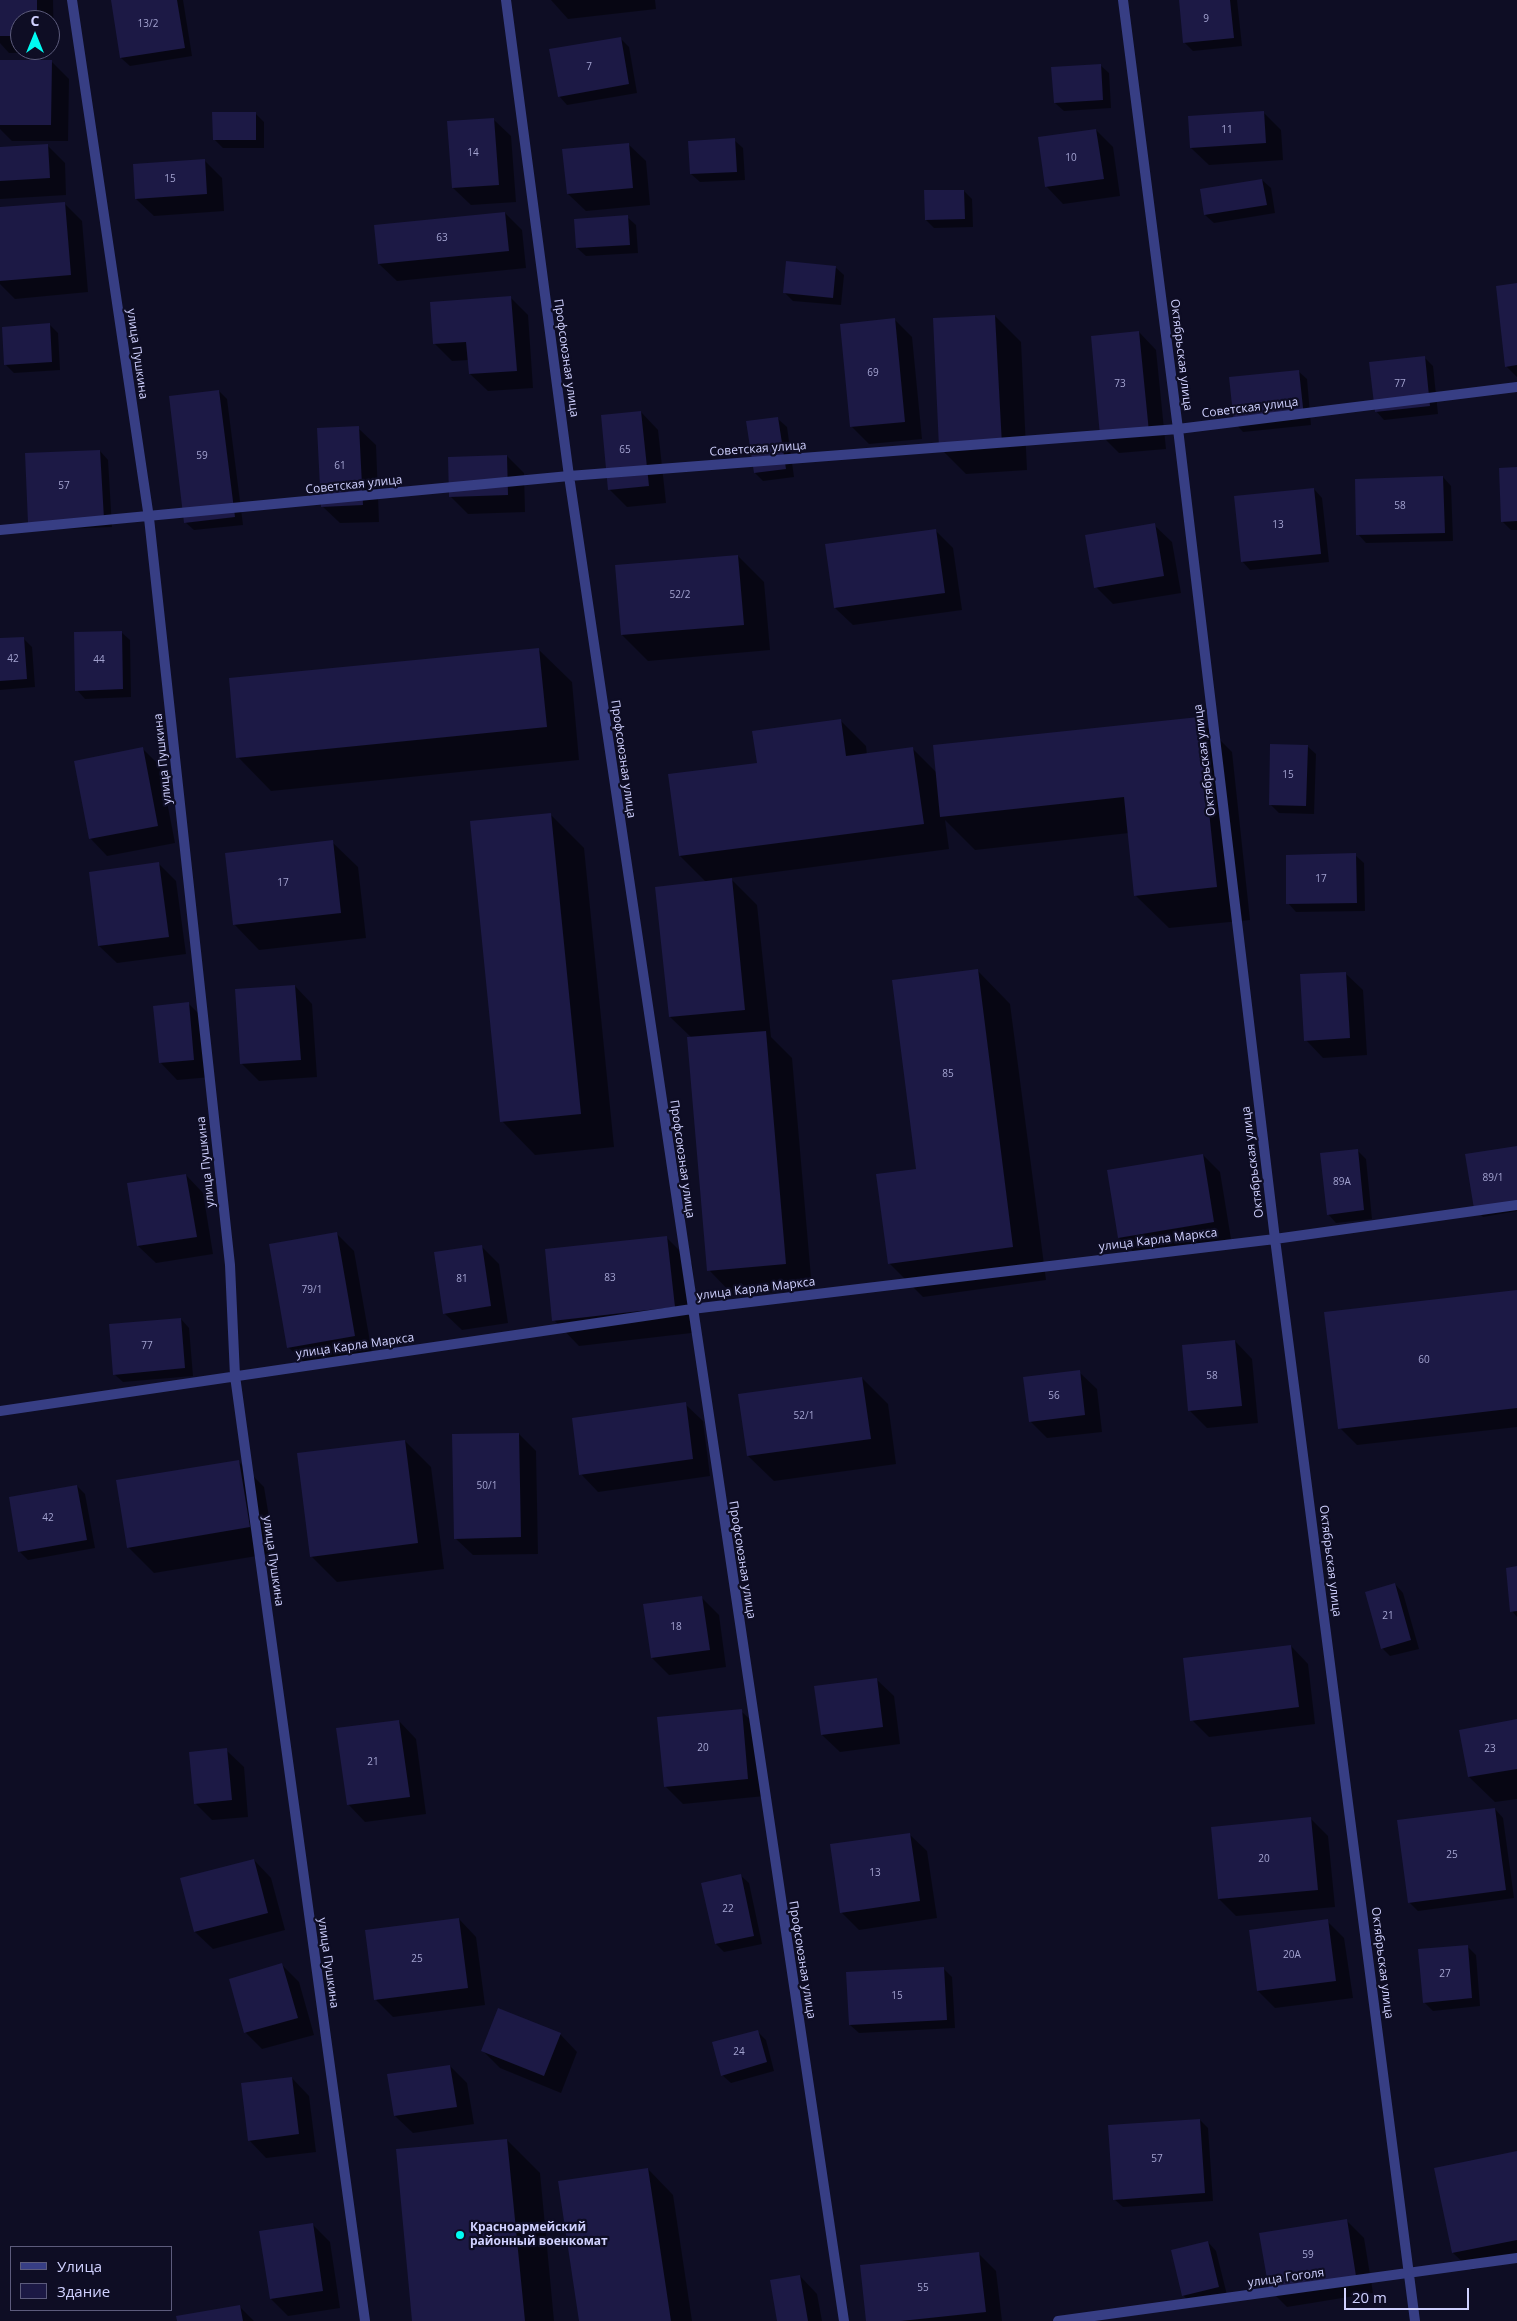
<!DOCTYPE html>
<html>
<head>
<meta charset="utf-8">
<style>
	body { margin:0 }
	#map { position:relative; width:1517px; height:2321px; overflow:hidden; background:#0e0d24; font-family:"Open Sans",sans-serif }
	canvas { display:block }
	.legend { position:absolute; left:10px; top:2246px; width:162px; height:65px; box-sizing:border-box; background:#0e0d24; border:1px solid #5c5b7c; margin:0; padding:6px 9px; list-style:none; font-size:15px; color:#d0d1ff }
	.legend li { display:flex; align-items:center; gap:10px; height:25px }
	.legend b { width:25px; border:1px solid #5c5b7c }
	.north { position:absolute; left:10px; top:10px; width:50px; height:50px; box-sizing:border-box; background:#0e0d24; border:1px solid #5c5b7c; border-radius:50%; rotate:0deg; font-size:14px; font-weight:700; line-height:20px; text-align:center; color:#d0d1ff }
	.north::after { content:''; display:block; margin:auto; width:18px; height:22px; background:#00fbf2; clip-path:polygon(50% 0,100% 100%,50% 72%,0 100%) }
	.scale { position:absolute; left:1344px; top:2288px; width:125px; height:22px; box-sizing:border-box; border:2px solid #d0d1ff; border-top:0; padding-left:6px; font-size:15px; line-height:18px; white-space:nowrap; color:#d0d1ff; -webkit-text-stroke:4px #0e0d24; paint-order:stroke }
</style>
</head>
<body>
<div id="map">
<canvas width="1517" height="2321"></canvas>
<ul class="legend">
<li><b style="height:6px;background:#373e84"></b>Улица</li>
<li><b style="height:14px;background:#1c1945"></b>Здание</li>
</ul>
<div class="north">С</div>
<div class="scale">20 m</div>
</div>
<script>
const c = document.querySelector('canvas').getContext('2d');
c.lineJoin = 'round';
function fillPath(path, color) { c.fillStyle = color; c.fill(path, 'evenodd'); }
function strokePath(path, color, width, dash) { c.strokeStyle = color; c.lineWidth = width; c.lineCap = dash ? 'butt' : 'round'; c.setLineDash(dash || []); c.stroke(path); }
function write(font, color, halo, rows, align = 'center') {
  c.font = font + ' "Open Sans",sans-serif'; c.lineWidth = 4.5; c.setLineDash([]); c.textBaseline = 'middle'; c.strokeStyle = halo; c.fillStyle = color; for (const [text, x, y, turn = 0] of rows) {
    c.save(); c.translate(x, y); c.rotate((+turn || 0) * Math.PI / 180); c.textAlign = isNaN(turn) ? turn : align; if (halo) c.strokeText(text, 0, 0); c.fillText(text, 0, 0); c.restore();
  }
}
fillPath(new Path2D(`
	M 0,0 L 53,0 L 54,52 L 9,53 L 0,43 ZM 20,20 L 50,20 L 50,50 L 20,50 Z
	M 112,0 L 183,0 L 192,56 L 130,66 L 121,58 Z
	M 551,0 L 655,0 L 656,9 L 568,19 Z
	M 1181,0 L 1237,0 L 1242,46 L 1193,51 L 1184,42 Z
	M 621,39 L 629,47 L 637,93 L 567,105 L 559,96 Z
	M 0,61 L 51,61 L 69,79 L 68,141 L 12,141 L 0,129 Z
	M 1100,65 L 1109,73 L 1111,108 L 1064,111 L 1055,103 Z
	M 255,113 L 264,122 L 264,148 L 223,148 L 214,139 Z
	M 1264,113 L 1281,130 L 1283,160 L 1209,165 L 1191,148 Z
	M 493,119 L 511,136 L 516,202 L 471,205 L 453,188 Z
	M 1096,130 L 1113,147 L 1120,196 L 1063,204 L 1046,186 Z
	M 734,140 L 743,148 L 745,180 L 700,182 L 691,174 Z
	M 628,144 L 646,161 L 650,205 L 586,211 L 568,194 L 564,150 Z
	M 47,145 L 65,163 L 66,195 L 0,199 L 0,148 Z
	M 204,160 L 222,178 L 224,211 L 154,216 L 136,199 Z
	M 1262,180 L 1271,188 L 1275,213 L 1214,223 L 1205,215 Z
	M 964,191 L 972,199 L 973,227 L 934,228 L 926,220 Z
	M 64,203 L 82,221 L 88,292 L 15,299 L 0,284 L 0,208 Z
	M 505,213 L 522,230 L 526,268 L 397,281 L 379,264 Z
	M 627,217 L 636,225 L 638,253 L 586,256 L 577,248 Z
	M 835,267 L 844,275 L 841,305 L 793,301 L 784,292 Z
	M 1517,285 L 1517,377 L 1506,366 Z
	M 511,298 L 528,315 L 533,388 L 488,391 L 470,374 L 469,360 L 452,361 L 434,343 Z
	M 995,316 L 1021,342 L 1027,470 L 966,474 L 940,448 Z
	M 895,320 L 912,337 L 922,439 L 869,444 L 851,426 Z
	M 49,324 L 58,333 L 60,370 L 14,373 L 5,364 Z
	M 1139,332 L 1156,350 L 1166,449 L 1119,453 L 1101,435 Z
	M 1424,357 L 1433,366 L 1438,414 L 1384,420 L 1376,411 Z
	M 1298,371 L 1307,379 L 1311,425 L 1243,432 L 1235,423 Z
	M 219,391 L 227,399 L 243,525 L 194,530 L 185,522 Z
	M 641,412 L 658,430 L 666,503 L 627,507 L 609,489 Z
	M 778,419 L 787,427 L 794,477 L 763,481 L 755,473 Z
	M 358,428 L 376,445 L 379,522 L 340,523 L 322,506 Z
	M 100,451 L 108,460 L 112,527 L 38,530 Z
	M 507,456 L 524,473 L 525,512 L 468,514 L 450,496 Z
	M 1517,469 L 1517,530 L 1511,530 L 1502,521 Z
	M 1443,477 L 1451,486 L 1453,541 L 1366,543 L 1358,534 Z
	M 1314,489 L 1322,498 L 1329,562 L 1250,570 L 1242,561 Z
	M 1154,525 L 1172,542 L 1181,593 L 1113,604 L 1096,587 Z
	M 936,531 L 953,548 L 962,610 L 853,625 L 835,608 Z
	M 738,556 L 764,582 L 770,650 L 648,661 L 622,635 Z
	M 121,632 L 130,640 L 131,697 L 85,699 L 77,690 Z
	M 23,638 L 32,647 L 35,687 L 0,690 L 0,640 Z
	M 538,649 L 572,682 L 579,760 L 271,791 L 238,757 Z
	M 1198,718 L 1232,752 L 1250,920 L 1169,928 L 1135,895 L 1129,833 L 975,850 L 945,820 L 949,849 L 730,878 L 757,905 L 771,1037 L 792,1058 L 812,1289 L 734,1296 L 709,1270 L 692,1038 L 670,1017 L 706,882 L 680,856 L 758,764 L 840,720 L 866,746 L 867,755 L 913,749 L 937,773 Z
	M 1307,746 L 1316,754 L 1314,814 L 1279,813 L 1270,804 Z
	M 143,749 L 160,766 L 175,843 L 107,856 L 90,838 Z
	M 551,815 L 584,848 L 614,1147 L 535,1155 L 502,1121 Z
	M 332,842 L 358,867 L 366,938 L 259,950 L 234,924 Z
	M 1355,855 L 1364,863 L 1365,911 L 1296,912 L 1288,903 Z
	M 159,864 L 176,881 L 186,954 L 117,963 L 99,946 Z
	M 977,970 L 1010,1004 L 1046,1280 L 923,1297 L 889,1263 Z
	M 1345,973 L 1363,990 L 1367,1055 L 1323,1058 L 1306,1040 Z
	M 295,986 L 312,1004 L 317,1077 L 259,1081 L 242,1064 L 236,990 Z
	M 188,1003 L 206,1021 L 211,1077 L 177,1080 L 160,1062 Z
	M 1517,1147 L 1517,1211 L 1483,1217 L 1475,1208 Z
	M 1357,1150 L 1366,1159 L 1372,1219 L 1336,1223 L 1328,1214 Z
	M 1203,1155 L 1220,1172 L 1231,1239 L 1137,1255 L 1119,1238 Z
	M 186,1175 L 203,1193 L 213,1254 L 156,1263 L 138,1246 L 128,1185 Z
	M 336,1233 L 354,1251 L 372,1353 L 306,1364 L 288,1347 Z
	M 666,1237 L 692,1263 L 700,1332 L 579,1346 L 554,1320 Z
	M 481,1246 L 499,1264 L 508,1323 L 462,1330 L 444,1313 Z
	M 1517,1291 L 1517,1427 L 1357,1445 L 1340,1428 Z
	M 181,1319 L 189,1328 L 193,1376 L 123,1382 L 114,1374 Z
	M 1235,1341 L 1252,1359 L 1258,1423 L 1207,1428 L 1190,1411 Z
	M 1079,1372 L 1097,1389 L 1102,1432 L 1047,1438 L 1030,1421 Z
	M 862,1378 L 888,1404 L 896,1464 L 774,1481 L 748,1456 Z
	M 685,1404 L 703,1421 L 710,1476 L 598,1492 L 581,1474 Z
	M 519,1434 L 536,1451 L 538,1554 L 473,1555 L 455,1538 Z
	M 405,1441 L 431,1467 L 444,1569 L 337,1582 L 311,1556 Z
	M 239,1462 L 264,1487 L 275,1553 L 154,1573 L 128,1547 Z
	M 77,1486 L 85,1494 L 95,1548 L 28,1560 L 19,1551 Z
	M 1517,1568 L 1517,1617 L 1512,1611 Z
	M 1395,1584 L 1403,1593 L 1419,1649 L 1390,1656 L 1382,1648 Z
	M 701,1597 L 719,1615 L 726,1667 L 669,1675 L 652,1658 Z
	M 1291,1646 L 1308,1664 L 1315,1724 L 1209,1737 L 1192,1720 Z
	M 876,1679 L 894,1696 L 900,1744 L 840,1752 L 822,1735 Z
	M 741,1711 L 759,1728 L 765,1796 L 683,1804 L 665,1786 Z
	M 1517,1720 L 1517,1799 L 1495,1802 L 1469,1777 Z
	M 399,1721 L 416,1739 L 426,1814 L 365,1822 L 348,1804 Z
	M 226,1750 L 244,1767 L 248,1817 L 212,1820 L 195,1803 Z
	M 1495,1809 L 1503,1818 L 1514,1898 L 1418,1911 L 1409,1902 Z
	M 1311,1819 L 1328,1836 L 1335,1907 L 1236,1916 L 1219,1899 Z
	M 909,1834 L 927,1851 L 937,1918 L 859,1930 L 841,1912 Z
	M 254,1860 L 271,1878 L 285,1930 L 213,1949 L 195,1932 L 182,1879 Z
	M 740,1875 L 749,1883 L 762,1944 L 724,1952 L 716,1944 Z
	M 459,1919 L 476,1937 L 485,2005 L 393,2017 L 376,2000 Z
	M 1327,1921 L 1344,1938 L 1353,1998 L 1275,2008 L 1258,1991 Z
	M 1467,1946 L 1476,1955 L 1480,2006 L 1433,2011 L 1424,2002 Z
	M 282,1965 L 299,1982 L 314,2035 L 262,2049 L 245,2032 Z
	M 943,1968 L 952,1977 L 955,2028 L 859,2033 L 850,2025 Z
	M 757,2031 L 766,2040 L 774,2071 L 731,2083 L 722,2075 Z
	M 560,2034 L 577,2052 L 561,2093 L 500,2068 L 483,2051 Z
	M 450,2066 L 467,2083 L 474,2124 L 413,2133 L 395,2116 L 389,2075 Z
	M 292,2078 L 309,2096 L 316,2152 L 266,2158 L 249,2140 Z
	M 1200,2120 L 1208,2128 L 1213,2201 L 1123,2207 L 1114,2199 Z
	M 507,2140 L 540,2173 L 554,2321 L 414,2321 Z
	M 1517,2152 L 1517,2261 L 1471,2270 L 1453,2253 L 1436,2169 Z
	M 648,2169 L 673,2195 L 692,2321 L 580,2321 Z
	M 1346,2220 L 1364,2238 L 1373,2293 L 1287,2307 L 1270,2290 Z
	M 312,2224 L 330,2242 L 340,2308 L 288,2316 L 271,2299 Z
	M 1208,2242 L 1216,2251 L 1227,2295 L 1191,2304 L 1183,2295 Z
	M 978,2253 L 996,2271 L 1002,2321 L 867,2321 Z
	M 800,2276 L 817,2294 L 822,2321 L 778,2321 Z
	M 240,2307 L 254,2321 L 178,2321 Z`), '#0007');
fillPath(new Path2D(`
	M 0,0 L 37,0 L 37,20 L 20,20 L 20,36 L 0,36 Z
	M 111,0 L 177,0 L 185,48 L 120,58 Z
	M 1179,0 L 1230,0 L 1234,38 L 1183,43 Z
	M 621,37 L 629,84 L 558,97 L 549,49 Z
	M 0,60 L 52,60 L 51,125 L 0,125 Z
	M 1101,64 L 1103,100 L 1054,103 L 1051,67 Z
	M 1264,111 L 1266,143 L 1190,148 L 1188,116 Z
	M 212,112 L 256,112 L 256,140 L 213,140 Z
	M 494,118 L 499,185 L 452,188 L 447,121 Z
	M 1096,129 L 1104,179 L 1045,187 L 1038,137 Z
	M 735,138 L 737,172 L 690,174 L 688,141 Z
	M 629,143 L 633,188 L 567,194 L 562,149 Z
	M 48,144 L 50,178 L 0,181 L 0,147 Z
	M 205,159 L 207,194 L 135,199 L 133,164 Z
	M 1262,179 L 1267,205 L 1204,215 L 1200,189 Z
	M 924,190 L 964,190 L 965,219 L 925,220 Z
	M 65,202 L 71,275 L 0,281 L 0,207 Z
	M 505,212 L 509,251 L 378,264 L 374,225 Z
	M 628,215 L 630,245 L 576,248 L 574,219 Z
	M 786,261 L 836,266 L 833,298 L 783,293 Z
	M 1517,283 L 1517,365 L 1505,367 L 1496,286 Z
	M 511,296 L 517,371 L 469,374 L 466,342 L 433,344 L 430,302 Z
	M 995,315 L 1002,445 L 939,448 L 933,318 Z
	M 895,318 L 905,422 L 850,427 L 840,324 Z
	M 50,323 L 52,362 L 4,365 L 2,327 Z
	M 1139,331 L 1149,432 L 1100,436 L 1091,336 Z
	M 1425,356 L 1430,406 L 1375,412 L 1369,362 Z
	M 1299,370 L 1304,417 L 1234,424 L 1229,377 Z
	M 219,390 L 235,517 L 184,523 L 169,396 Z
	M 641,411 L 649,486 L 608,490 L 601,415 Z
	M 778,417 L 786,469 L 754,473 L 746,421 Z
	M 359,426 L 363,505 L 321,507 L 317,428 Z
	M 100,450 L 104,519 L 28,523 L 25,453 Z
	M 507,455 L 508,495 L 449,497 L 448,457 Z
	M 1517,467 L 1517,521 L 1501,522 L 1499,468 Z
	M 1443,476 L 1445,533 L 1356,535 L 1355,479 Z
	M 1314,488 L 1321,554 L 1241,562 L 1234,496 Z
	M 1155,523 L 1164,576 L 1094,588 L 1085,535 Z
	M 936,529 L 945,593 L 834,608 L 825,544 Z
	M 738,555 L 744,625 L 621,635 L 615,565 Z
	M 122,631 L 123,689 L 75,691 L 74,632 Z
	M 24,637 L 27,679 L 0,681 L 0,638 Z
	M 539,648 L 547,727 L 236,758 L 229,678 Z
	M 1199,717 L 1217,887 L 1134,896 L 1124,797 L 940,817 L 933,745 Z
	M 841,719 L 846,756 L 913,747 L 924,824 L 679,856 L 668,774 L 757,763 L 752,731 Z
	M 1270,744 L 1308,745 L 1306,806 L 1269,805 Z
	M 143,747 L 158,826 L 89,839 L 74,761 Z
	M 551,813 L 581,1114 L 500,1122 L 470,821 Z
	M 333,840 L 341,913 L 233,925 L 225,853 Z
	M 1356,853 L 1357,903 L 1286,904 L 1286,855 Z
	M 159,862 L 169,937 L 98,946 L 89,872 Z
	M 732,878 L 745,1010 L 669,1017 L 655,887 Z
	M 978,969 L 1013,1247 L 888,1264 L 876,1174 L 916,1169 L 892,980 Z
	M 1346,972 L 1350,1038 L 1304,1041 L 1300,974 Z
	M 295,985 L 301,1060 L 240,1064 L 235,989 Z
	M 189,1002 L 194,1060 L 159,1063 L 153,1006 Z
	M 766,1031 L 786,1264 L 707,1271 L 687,1037 Z
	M 1517,1146 L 1517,1202 L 1474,1209 L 1465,1154 Z
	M 1358,1149 L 1364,1210 L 1327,1215 L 1320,1153 Z
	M 1203,1154 L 1214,1222 L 1118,1238 L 1107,1170 Z
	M 186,1174 L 197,1237 L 137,1246 L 127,1183 Z
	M 337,1232 L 355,1336 L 287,1348 L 269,1244 Z
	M 667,1236 L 675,1307 L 552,1321 L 545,1249 Z
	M 482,1245 L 491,1306 L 443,1314 L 434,1252 Z
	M 1517,1290 L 1517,1408 L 1338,1429 L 1324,1312 Z
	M 181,1318 L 185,1368 L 113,1375 L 109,1324 Z
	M 1235,1340 L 1242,1406 L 1188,1411 L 1182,1345 Z
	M 1080,1370 L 1085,1415 L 1029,1422 L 1023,1377 Z
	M 862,1377 L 871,1439 L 747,1456 L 738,1394 Z
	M 686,1402 L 693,1459 L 579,1475 L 572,1418 Z
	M 519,1433 L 521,1537 L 454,1539 L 452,1434 Z
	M 405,1440 L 418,1543 L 310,1557 L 297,1453 Z
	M 239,1460 L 250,1527 L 127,1548 L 116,1480 Z
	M 77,1485 L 87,1540 L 18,1552 L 9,1497 Z
	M 1517,1566 L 1517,1611 L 1510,1612 L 1506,1568 Z
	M 1395,1583 L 1411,1640 L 1381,1649 L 1365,1592 Z
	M 702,1596 L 710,1650 L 651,1658 L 643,1604 Z
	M 1291,1645 L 1299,1707 L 1190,1721 L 1183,1658 Z
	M 877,1678 L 883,1727 L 821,1735 L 814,1686 Z
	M 742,1709 L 748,1779 L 664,1787 L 657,1717 Z
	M 1517,1719 L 1517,1769 L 1468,1777 L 1459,1730 Z
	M 399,1720 L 410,1797 L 347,1805 L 336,1728 Z
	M 227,1748 L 232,1800 L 194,1804 L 189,1752 Z
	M 1495,1808 L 1506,1890 L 1408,1903 L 1397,1820 Z
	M 1311,1817 L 1318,1890 L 1218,1899 L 1211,1827 Z
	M 910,1833 L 920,1901 L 840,1913 L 830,1844 Z
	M 254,1859 L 268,1913 L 194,1932 L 180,1878 Z
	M 741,1874 L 754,1936 L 715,1944 L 701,1883 Z
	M 459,1918 L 468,1988 L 374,2000 L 365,1930 Z
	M 1328,1919 L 1336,1981 L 1257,1991 L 1249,1930 Z
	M 1468,1945 L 1472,1998 L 1423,2003 L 1418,1949 Z
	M 282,1963 L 298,2018 L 244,2033 L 229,1979 Z
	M 944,1967 L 947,2020 L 849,2025 L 846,1972 Z
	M 498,2008 L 561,2033 L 544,2076 L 481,2051 Z
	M 758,2030 L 767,2062 L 721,2076 L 712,2042 Z
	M 450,2065 L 457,2107 L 394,2116 L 387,2074 Z
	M 292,2077 L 299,2134 L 248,2141 L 241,2083 Z
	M 1200,2119 L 1205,2193 L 1113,2200 L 1108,2125 Z
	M 507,2139 L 525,2321 L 412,2321 L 396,2149 Z
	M 1517,2151 L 1517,2240 L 1452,2253 L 1434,2168 Z
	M 648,2168 L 671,2321 L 579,2321 L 558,2181 Z
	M 1347,2219 L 1356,2276 L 1269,2290 L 1259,2233 Z
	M 313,2223 L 323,2291 L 270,2299 L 259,2231 Z
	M 1208,2241 L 1219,2287 L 1182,2296 L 1171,2250 Z
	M 979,2252 L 986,2312 L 901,2321 L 866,2321 L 860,2265 Z
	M 800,2275 L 808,2321 L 777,2321 L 770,2280 Z
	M 240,2305 L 243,2321 L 177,2321 L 176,2316 Z`), '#1c1945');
strokePath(new Path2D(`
	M 72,0 L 149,518 L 230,1265 L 235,1376 L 365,2321
	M 506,0 L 569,476 L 844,2321
	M 1123,0 L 1178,429 L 1275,1239 L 1415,2321
	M 0,530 L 569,476 L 1178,429 L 1517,387
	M 0,1411 L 692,1309 L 1275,1239 L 1517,1205
	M 1058,2321 L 1517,2258`), '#373e84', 10);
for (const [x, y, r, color] of [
	[460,2235,5,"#00fbf2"]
]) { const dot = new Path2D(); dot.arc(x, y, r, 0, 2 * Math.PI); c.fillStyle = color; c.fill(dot); strokePath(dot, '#0e0d24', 2); }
write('10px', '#a3a3d0', null, [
	["9",1206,19],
	["13/2",148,24],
	["7",589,67],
	["11",1227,130],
	["14",473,153],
	["10",1071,158],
	["15",170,179],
	["63",442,238],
	["69",873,373],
	["73",1120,384],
	["77",1400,384],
	["65",625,450],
	["59",202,456],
	["61",340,466],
	["57",64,486],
	["58",1400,506],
	["13",1278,525],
	["52/2",680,595],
	["42",13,659],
	["44",99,660],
	["15",1288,775],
	["17",1321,879],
	["17",283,883],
	["85",948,1074],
	["89/1",1493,1178],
	["89А",1342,1182],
	["83",610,1278],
	["81",462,1279],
	["79/1",312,1290],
	["77",147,1346],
	["60",1424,1360],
	["58",1212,1376],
	["56",1054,1396],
	["52/1",804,1416],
	["50/1",487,1486],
	["42",48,1518],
	["21",1388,1616],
	["18",676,1627],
	["20",703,1748],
	["23",1490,1749],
	["21",373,1762],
	["25",1452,1855],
	["20",1264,1859],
	["13",875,1873],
	["22",728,1909],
	["20А",1292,1955],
	["25",417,1959],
	["27",1445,1974],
	["15",897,1996],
	["24",739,2052],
	["57",1157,2159],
	["59",1308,2255],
	["55",923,2288]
]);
write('12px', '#d0d1ff', '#0e0d24', [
	["улица Пушкина",137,354,82],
	["Октябрьская улица",1181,355,83],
	["Профсоюзная улица",566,358,82],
	["Советская улица",1250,408,-7],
	["Советская улица",758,449,-4],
	["Советская улица",354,485,-6],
	["улица Пушкина",163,759,-96],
	["Профсоюзная улица",623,759,82],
	["Октябрьская улица",1205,760,-97],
	["Профсоюзная улица",682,1159,82],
	["улица Пушкина",206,1162,-96],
	["Октябрьская улица",1253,1162,-97],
	["улица Карла Маркса",1158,1240,-7],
	["улица Карла Маркса",756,1289,-7],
	["улица Карла Маркса",355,1346,-8],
	["Профсоюзная улица",742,1560,81],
	["улица Пушкина",273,1561,82],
	["Октябрьская улица",1330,1561,83],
	["Профсоюзная улица",802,1960,81],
	["улица Пушкина",328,1963,82],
	["Октябрьская улица",1382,1963,83],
	["улица Гоголя",1286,2278,-8]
]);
write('bold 12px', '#d0d1ff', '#0e0d24', [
	["Красноармейский",470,2228],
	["районный военкомат",470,2242]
], 'left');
</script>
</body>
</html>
